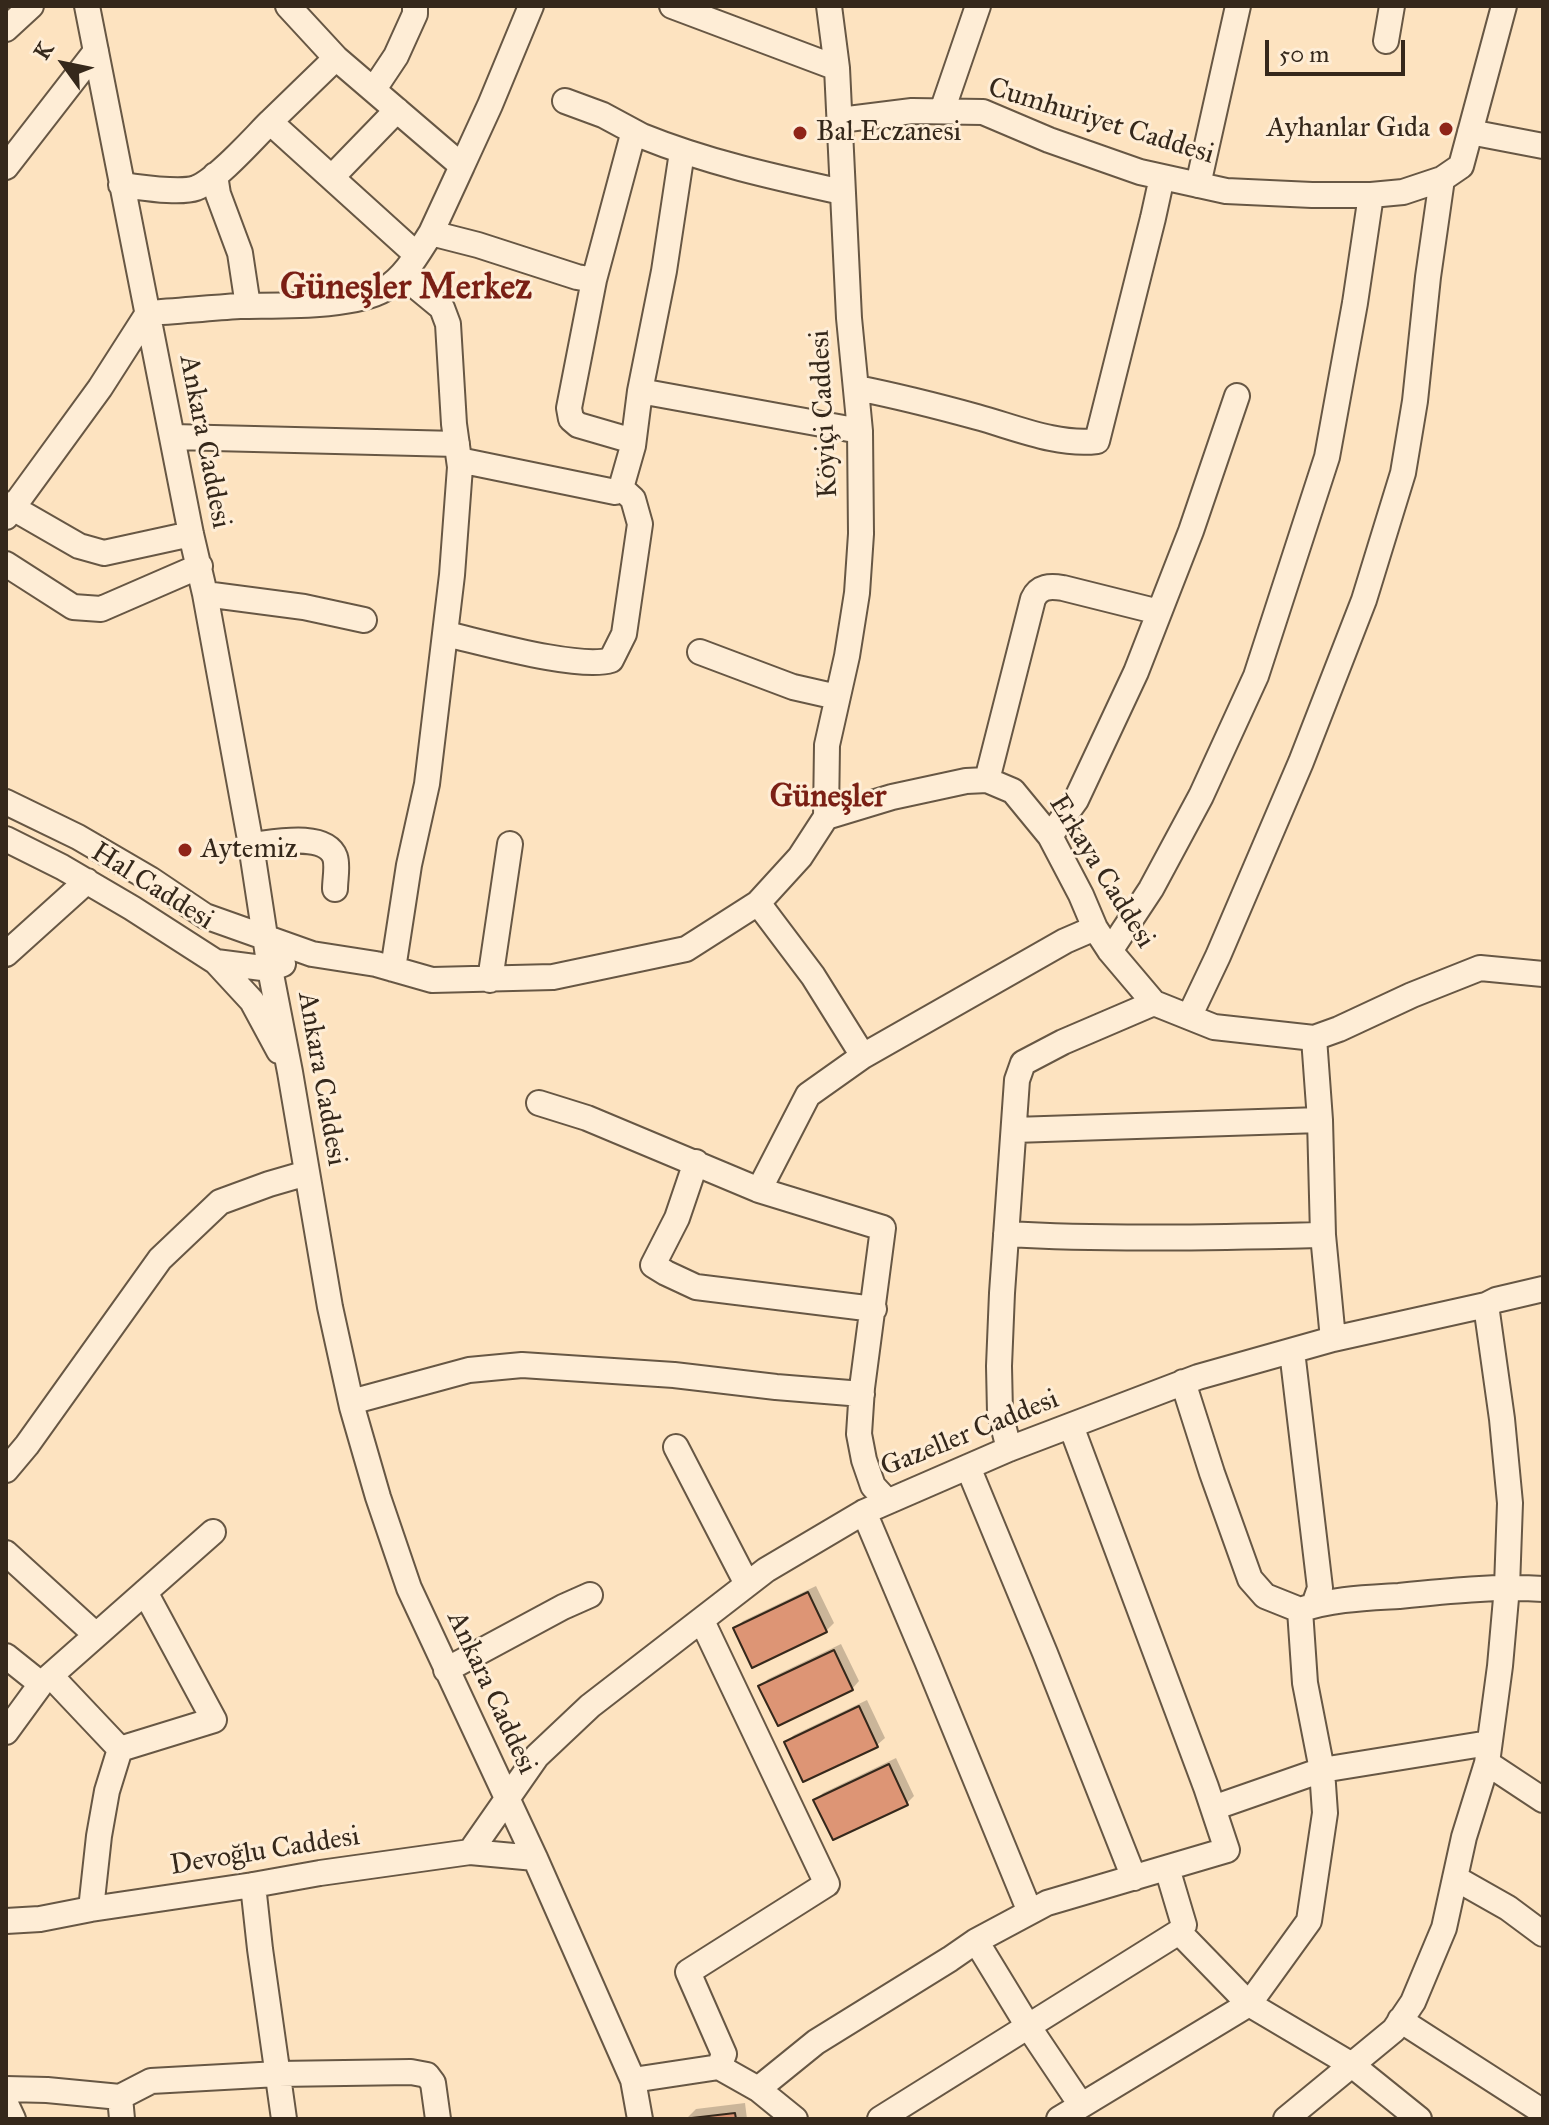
<!DOCTYPE html>
<html>
<head>
<meta charset="utf-8">
<style>
	body { margin:0 }
	#map { position:relative; width:1549px; height:2125px; overflow:hidden; background:#fde3c0; font-family:"IM FELL Great Primer",serif }
	canvas { display:block }
	.frame { position:absolute; inset:0; border:8px solid #35281b; pointer-events:none }
	.north { position:absolute; left:24px; top:24px; width:80px; height:80px; -webkit-text-stroke:6px #feedd6; paint-order:stroke; rotate:303deg; font-size:22px; font-weight:700; line-height:32px; text-align:center; color:#35281b }
	.north::after { content:''; display:block; margin:auto; width:28px; height:36px; background:#35281b; clip-path:polygon(50% 0,100% 100%,50% 72%,0 100%) }
	.scale { position:absolute; left:1265px; top:40px; width:140px; height:36px; box-sizing:border-box; border:4px solid #35281b; border-top:0; padding-left:10px; font-size:24px; line-height:28px; white-space:nowrap; color:#35281b; -webkit-text-stroke:6px #feedd6; paint-order:stroke }
</style>
</head>
<body>
<div id="map">
<canvas width="1549" height="2125"></canvas>
<div class="frame"></div>
<div class="north">K</div>
<div class="scale">50 m</div>
</div>
<script>
const c = document.querySelector('canvas').getContext('2d');
c.lineJoin = 'round';
function fillPath(path, color) { c.fillStyle = color; c.fill(path, 'evenodd'); }
function strokePath(path, color, width, dash) { c.strokeStyle = color; c.lineWidth = width; c.lineCap = dash ? 'butt' : 'round'; c.setLineDash(dash || []); c.stroke(path); }
function write(font, color, halo, rows, align = 'center') {
  c.font = font + ' "IM FELL Great Primer",serif'; c.lineWidth = 6; c.setLineDash([]); c.textBaseline = 'middle'; c.strokeStyle = halo; c.fillStyle = color; for (const [text, x, y, turn = 0] of rows) {
    c.save(); c.translate(x, y); c.rotate((+turn || 0) * Math.PI / 180); c.textAlign = isNaN(turn) ? turn : align; if (halo) c.strokeText(text, 0, 0); c.fillText(text, 0, 0); c.restore();
  }
}
fillPath(new Path2D(`
	M 816,1586 L 834,1623 L 826,1631 L 736,1628 L 743,1621 Z
	M 841,1644 L 859,1681 L 852,1689 L 761,1686 L 768,1679 Z
	M 867,1700 L 885,1738 L 877,1745 L 786,1742 L 794,1735 Z
	M 896,1758 L 914,1796 L 907,1803 L 816,1800 L 823,1793 Z
	M 745,2103 L 747,2119 L 686,2119 L 696,2109 Z`), '#0003');
const building = new Path2D(`
	M 808,1592 L 827,1632 L 752,1668 L 733,1628 Z
	M 834,1650 L 853,1690 L 778,1726 L 758,1686 Z
	M 859,1706 L 878,1747 L 803,1782 L 784,1742 Z
	M 889,1764 L 908,1805 L 833,1840 L 813,1800 Z
	M 735,2113 L 736,2119 L 683,2119 Z`);
fillPath(building, '#dd9575');
strokePath(building, '#35281b', 2);
const minor = new Path2D(`
	M 87,6 L 191,534 L 205,594 L 251,845 L 270,969 L 290,1072 L 330,1307 L 352,1407 L 378,1497 L 409,1588 L 535,1858 L 633,2080 L 640,2119
	M 288,6 L 336,58 L 462,166 L 490,105 L 531,6
	M 672,6 L 837,68
	M 6,29 L 31,6
	M 1386,41 L 1392,6
	M 336,58 L 270,122 L 417,255
	M 374,89 L 396,56 L 415,14 L 415,6
	M 565,101 L 603,115 L 642,136
	M 942,111 L 978,6
	M 840,120 L 912,111 L 983,112 L 1049,140 L 1140,172 L 1226,191 L 1312,195 L 1371,195 L 1403,192 L 1442,179 L 1461,166 L 1504,6
	M 1470,132 L 1543,146
	M 462,166 L 431,233 L 478,245 L 577,277 L 594,280 L 632,138 L 636,136 L 642,136 C 706,162 774,177 842,192
	M 6,167 L 96,51
	M 215,175 L 218,194 L 240,253 L 248,306
	M 332,177 L 397,110
	M 121,185 C 140,187 179,194 196,188 C 217,180 253,139 270,122
	M 1198,185 L 1238,6
	M 594,280 L 569,408 L 571,419 L 578,425 L 633,441
	M 857,388 C 897,396 937,406 977,417 C 1014,427 1058,446 1097,441 L 1153,218 L 1162,177
	M 640,391 L 664,271 L 682,152
	M 173,437 L 457,444
	M 459,460 L 615,492 L 621,488 L 633,446 L 640,391 L 860,431
	M 6,504 L 79,546 L 104,553 L 191,534
	M 6,517 L 100,388 L 148,313 C 179,311 209,308 240,306 C 278,305 353,308 385,289 C 406,276 418,253 431,233
	M 6,564 L 73,607 L 101,609 L 200,566
	M 205,594 L 304,607 L 364,620
	M 446,634 C 482,642 579,670 611,660 L 624,634 L 640,524 L 633,499 L 621,488
	M 700,652 L 793,687 L 837,697
	M 987,780 L 1033,599 C 1039,586 1050,586 1063,588 L 1159,612
	M 6,802 L 78,837 L 150,879 L 205,916 L 312,954 L 376,964 L 432,980 L 553,977 L 686,949 L 758,903 L 800,857 L 826,817 L 892,797 L 966,781 L 987,780 L 1013,791 L 1050,836 L 1081,895 L 1095,928 L 1110,951 L 1154,1003 L 1214,1027 L 1314,1038 L 1339,1029 L 1412,995 L 1480,968 L 1543,974
	M 826,817 L 827,745 L 847,656 L 857,593 L 861,534 L 860,431 L 849,318 L 837,68 L 829,6
	M 1050,836 L 1076,800 L 1136,672 L 1191,531 L 1237,396
	M 6,839 L 62,867 L 132,908 L 216,962 L 270,969 L 283,964
	M 251,845 C 272,843 325,831 335,857 C 338,866 335,879 335,889
	M 758,903 L 813,976 L 863,1056 L 1065,941 L 1095,928
	M 1110,951 L 1151,889 L 1201,796 L 1256,676 L 1327,457 L 1355,303 L 1371,195
	M 6,954 L 87,881
	M 216,962 L 252,1001 L 279,1051
	M 393,969 L 409,865 L 427,784 L 452,575 L 460,467 L 454,424 L 448,324 L 442,308 L 402,275
	M 490,980 L 510,844
	M 1189,1017 L 1218,956 L 1301,762 L 1364,600 L 1403,473 L 1415,401 L 1428,277 L 1442,179
	M 539,1103 L 587,1118 L 759,1190 L 808,1095 L 863,1056
	M 1320,1120 L 1323,1235 L 1333,1339
	M 1014,1130 L 1320,1120 L 1314,1038
	M 696,1162 L 677,1218 L 653,1265 L 666,1273 L 696,1287 L 874,1309
	M 759,1190 L 883,1228 L 862,1388 L 859,1434 L 864,1460 L 873,1486 L 887,1501
	M 1006,1234 C 1112,1240 1217,1237 1323,1235
	M 1292,1351 L 1320,1588 L 1314,1605
	M 1183,1382 L 1212,1473 L 1250,1579 L 1265,1596 L 1300,1610 C 1331,1599 1366,1598 1399,1596 C 1447,1591 1495,1586 1543,1589
	M 351,1402 L 469,1370 L 522,1365 L 674,1375 L 776,1387 L 862,1394
	M 1071,1426 L 1206,1787 L 1227,1850 L 1047,1903 L 976,1941 L 1026,2023 L 1081,2105
	M 676,1447 L 747,1584
	M 1009,1449 L 1000,1413 L 999,1366 L 1002,1293 L 1017,1080 L 1023,1063 L 1063,1042 L 1154,1003
	M 968,1467 L 1045,1653 L 1134,1878
	M 6,1470 L 27,1445 L 160,1259 L 220,1202 L 269,1184 L 307,1173
	M 864,1512 L 927,1661 L 1030,1912
	M 6,1553 L 96,1635
	M 702,1621 L 827,1884 L 688,1972 L 724,2054 L 719,2067
	M 6,1656 L 41,1684
	M 446,1670 L 563,1607 L 590,1595
	M 51,1676 L 120,1749
	M 6,1732 L 41,1684 L 213,1532
	M 120,1749 L 214,1720 L 145,1592
	M 1487,1763 L 1543,1800
	M 1213,1808 L 1322,1770 L 1489,1743
	M 470,1852 L 537,1756 L 590,1706 L 766,1570 L 864,1512 L 1009,1449 L 1198,1377 L 1333,1339 L 1486,1305 L 1496,1300 L 1543,1289
	M 1455,1878 L 1508,1908 L 1543,1934
	M 253,1885 L 260,1949 L 284,2119
	M 91,1909 L 99,1836 L 107,1791 L 120,1749
	M 6,1921 L 40,1919 L 91,1909 L 253,1885 L 320,1873 L 470,1852 L 535,1858
	M 1179,1932 L 1249,2004 L 1352,2065 L 1419,2119
	M 1400,2020 L 1543,2112
	M 633,2080 L 719,2067 L 758,2089 L 795,2119
	M 6,2089 L 47,2090 L 120,2097
	M 758,2089 L 816,2042 L 950,1959 L 976,1941
	M 6,2104 L 13,2119
	M 122,2119 L 120,2097 L 151,2081 L 278,2074 L 411,2072 L 427,2075 L 433,2083 L 438,2119
	M 880,2119 L 1179,1932 L 1184,1925 L 1167,1868
	M 1059,2119 L 1249,2004 L 1309,1921 L 1325,1813 L 1322,1770 L 1305,1683 L 1300,1610
	M 1286,2119 L 1394,2030 L 1413,2002 L 1444,1928 L 1464,1837 L 1487,1763 L 1500,1666 L 1507,1587 L 1510,1503 L 1502,1419 L 1486,1305`);
strokePath(minor, '#675744', 28);
strokePath(minor, '#feedd6', 24);
for (const [x, y, r, color] of [
	[1446,129,8,"#8f2418"],
	[800,133,8,"#8f2418"],
	[185,850,8,"#8f2418"]
]) { const dot = new Path2D(); dot.arc(x, y, r, 0, 2 * Math.PI); c.fillStyle = color; c.fill(dot); strokePath(dot, '#feedd6', 3); }
write('28px', '#35281b', '#feedd6', [
	["Cumhuriyet Caddesi",1101,122,17],
	["Köyiçi Caddesi",825,414,-93],
	["Ankara Caddesi",204,442,79],
	["Erkaya Caddesi",1101,872,58],
	["Hal Caddesi",152,887,32],
	["Ankara Caddesi",321,1079,80],
	["Gazeller Caddesi",970,1434,-22],
	["Ankara Caddesi",491,1693,65],
	["Devoğlu Caddesi",265,1852,-9]
]);
write('28px', '#35281b', '#feedd6', [
	["Ayhanlar Gıda",1430,129,"right"],
	["Bal Eczanesi",816,133],
	["Aytemiz",201,850]
], 'left');
write('bold 32px', '#7a1f14', '#feedd6', [
	["Güneşler",828,798]
]);
write('bold 36px', '#7a1f14', '#feedd6', [
	["Güneşler Merkez",406,289]
]);
</script>
</body>
</html>
